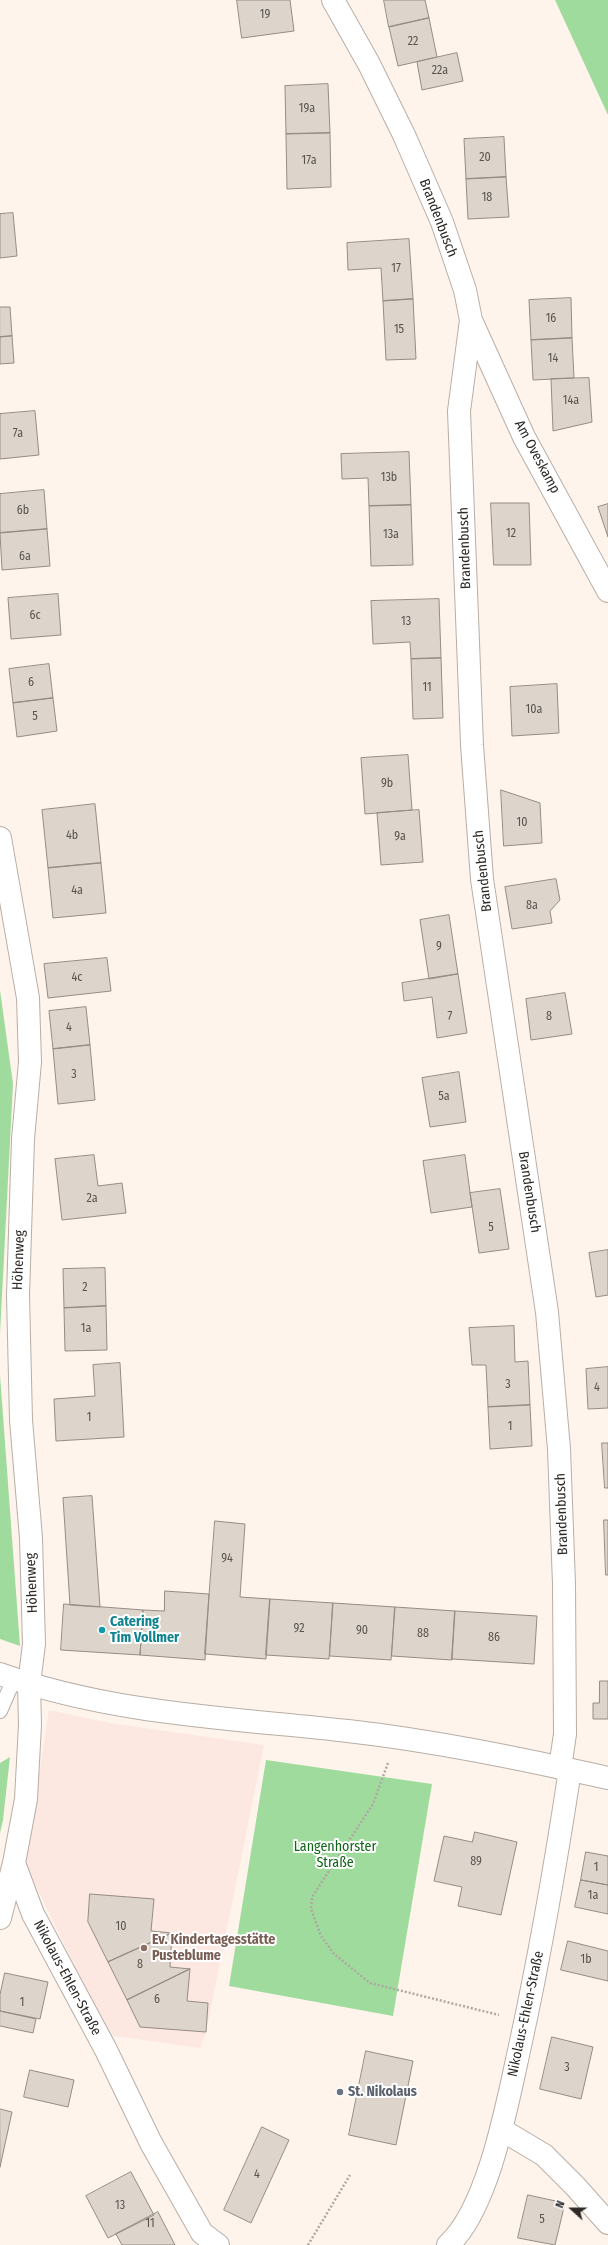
<!DOCTYPE html>
<html>
<head>
<meta charset="utf-8">
<style>
	body { margin:0 }
	#map { position:relative; width:608px; height:2245px; overflow:hidden; background:#fef4ec; font-family:"Fira Sans Condensed",sans-serif }
	canvas { display:block }
	.north { position:absolute; left:552px; top:2189px; width:40px; height:40px; -webkit-text-stroke:3px #fff; paint-order:stroke; rotate:291deg; font-size:11px; font-weight:700; line-height:16px; text-align:center; color:#2c2926 }
	.north::after { content:''; display:block; margin:auto; width:14px; height:18px; background:#2c2926; clip-path:polygon(50% 0,100% 100%,50% 72%,0 100%) }
</style>
</head>
<body>
<div id="map">
<canvas width="608" height="2245"></canvas>
<div class="north">N</div>
</div>
<script>
const c = document.querySelector('canvas').getContext('2d');
c.lineJoin = 'round';
function fillPath(path, color) { c.fillStyle = color; c.fill(path, 'evenodd'); }
function strokePath(path, color, width, dash) { c.strokeStyle = color; c.lineWidth = width; c.lineCap = dash ? 'butt' : 'round'; c.setLineDash(dash || []); c.stroke(path); }
function write(font, color, halo, rows, align = 'center') {
  c.font = font + ' "Fira Sans Condensed",sans-serif'; c.lineWidth = 4; c.setLineDash([]); c.textBaseline = 'middle'; c.strokeStyle = halo; c.fillStyle = color; for (const [text, x, y, turn = 0] of rows) {
    c.save(); c.translate(x, y); c.rotate((+turn || 0) * Math.PI / 180); c.textAlign = isNaN(turn) ? turn : align; if (halo) c.strokeText(text, 0, 0); c.fillText(text, 0, 0); c.restore();
  }
}
fillPath(new Path2D(`
	M 49,1710 L 110,1723 L 264,1745 L 206,2032 L 200,2048 L 108,2035 L 25,1863 Z`), '#fce7e1');
fillPath(new Path2D(`
	M 555,0 L 608,0 L 608,115 Z
	M 0,990 L 13,1084 L 0,1334 Z
	M 0,1375 L 20,1646 L 0,1639 Z
	M 10,1757 L 3,1820 L 0,1833 L 0,1763 Z
	M 266,1760 L 432,1784 L 393,2016 L 229,1986 Z`), '#a0db9e');
const building = new Path2D(`
	M 237,0 L 290,0 L 294,31 L 242,38 Z
	M 384,0 L 425,0 L 429,18 L 389,27 Z
	M 429,18 L 437,57 L 398,66 L 389,27 Z
	M 457,53 L 463,81 L 422,90 L 417,62 Z
	M 328,84 L 330,133 L 286,134 L 285,86 Z
	M 330,133 L 331,187 L 287,189 L 286,134 Z
	M 504,137 L 506,177 L 466,179 L 464,139 Z
	M 506,177 L 509,217 L 468,219 L 466,179 Z
	M 13,213 L 17,256 L 0,258 L 0,214 Z
	M 409,239 L 413,299 L 383,301 L 381,268 L 348,270 L 347,243 Z
	M 571,298 L 572,338 L 531,340 L 529,300 Z
	M 413,299 L 416,359 L 386,360 L 383,301 Z
	M 0,307 L 10,307 L 12,336 L 0,337 Z
	M 12,336 L 14,363 L 0,364 L 0,337 Z
	M 572,338 L 574,378 L 533,380 L 531,340 Z
	M 589,378 L 592,422 L 553,431 L 551,379 Z
	M 35,411 L 39,455 L 0,459 L 0,414 Z
	M 409,452 L 411,505 L 369,506 L 368,478 L 342,479 L 341,454 Z
	M 44,490 L 47,529 L 0,533 L 0,494 Z
	M 491,503 L 529,503 L 531,565 L 494,565 Z
	M 608,504 L 608,537 L 598,507 Z
	M 411,505 L 413,565 L 371,566 L 369,506 Z
	M 47,529 L 50,566 L 2,570 L 0,533 Z
	M 58,594 L 61,635 L 11,639 L 8,598 Z
	M 439,599 L 441,658 L 411,659 L 410,642 L 373,644 L 371,601 Z
	M 441,658 L 443,718 L 413,719 L 411,659 Z
	M 49,664 L 53,698 L 13,703 L 9,669 Z
	M 557,684 L 559,733 L 512,736 L 510,687 Z
	M 53,698 L 57,731 L 17,737 L 13,703 Z
	M 408,755 L 412,810 L 365,814 L 361,758 Z
	M 501,790 L 540,803 L 542,843 L 504,846 Z
	M 95,804 L 101,863 L 48,868 L 42,810 Z
	M 419,810 L 423,862 L 381,865 L 377,813 Z
	M 101,863 L 106,913 L 53,918 L 48,868 Z
	M 556,879 L 560,900 L 550,911 L 552,923 L 512,929 L 505,887 Z
	M 449,915 L 458,974 L 429,979 L 420,920 Z
	M 107,958 L 111,991 L 48,998 L 44,964 Z
	M 458,974 L 467,1033 L 437,1038 L 432,997 L 404,1001 L 402,983 Z
	M 565,993 L 572,1034 L 531,1040 L 526,999 Z
	M 86,1007 L 90,1045 L 53,1049 L 49,1011 Z
	M 90,1045 L 95,1100 L 58,1104 L 53,1049 Z
	M 459,1072 L 466,1122 L 430,1127 L 422,1078 Z
	M 94,1155 L 98,1186 L 122,1183 L 126,1213 L 62,1220 L 55,1159 Z
	M 465,1155 L 472,1207 L 431,1213 L 423,1161 Z
	M 500,1189 L 509,1249 L 479,1253 L 470,1193 Z
	M 608,1250 L 608,1295 L 596,1297 L 589,1253 Z
	M 105,1268 L 106,1306 L 64,1308 L 63,1269 Z
	M 106,1306 L 107,1350 L 65,1351 L 64,1308 Z
	M 514,1326 L 515,1362 L 528,1361 L 530,1405 L 488,1407 L 486,1365 L 472,1365 L 469,1328 Z
	M 120,1363 L 124,1437 L 56,1441 L 54,1399 L 95,1396 L 93,1365 Z
	M 608,1367 L 608,1408 L 588,1409 L 586,1369 Z
	M 530,1405 L 532,1446 L 490,1449 L 488,1407 Z
	M 602,1443 L 608,1443 L 608,1488 L 605,1488 Z
	M 92,1496 L 100,1607 L 70,1605 L 63,1498 Z
	M 604,1520 L 608,1520 L 608,1575 L 606,1575 Z
	M 215,1521 L 245,1524 L 240,1597 L 270,1599 L 266,1659 L 205,1654 Z
	M 165,1591 L 209,1594 L 205,1660 L 140,1655 L 143,1610 L 164,1611 Z
	M 270,1599 L 333,1603 L 329,1659 L 266,1655 Z
	M 333,1603 L 395,1607 L 391,1660 L 330,1656 Z
	M 64,1604 L 143,1610 L 140,1655 L 61,1650 Z
	M 395,1607 L 455,1611 L 452,1660 L 392,1656 Z
	M 455,1611 L 537,1616 L 534,1664 L 452,1659 Z
	M 600,1681 L 608,1681 L 608,1719 L 593,1719 L 593,1703 L 599,1703 Z
	M 475,1832 L 517,1842 L 501,1915 L 458,1906 L 462,1887 L 434,1881 L 444,1836 L 472,1842 Z
	M 586,1852 L 608,1856 L 608,1885 L 581,1880 Z
	M 581,1880 L 608,1885 L 608,1914 L 575,1907 Z
	M 90,1894 L 154,1899 L 151,1931 L 172,1933 L 108,1962 L 88,1922 Z
	M 172,1933 L 170,1967 L 190,1969 L 127,2000 L 108,1962 Z
	M 568,1941 L 608,1951 L 608,1981 L 561,1970 Z
	M 190,1969 L 187,2001 L 208,2003 L 206,2032 L 140,2027 L 127,2000 Z
	M 5,1973 L 48,1982 L 40,2019 L 0,2011 L 0,1995 Z
	M 0,2011 L 36,2019 L 33,2033 L 0,2026 Z
	M 552,2037 L 593,2047 L 581,2099 L 540,2089 Z
	M 366,2051 L 413,2061 L 396,2145 L 349,2135 Z
	M 30,2070 L 74,2080 L 68,2107 L 24,2097 Z
	M 0,2109 L 12,2112 L 0,2167 Z
	M 262,2127 L 289,2140 L 251,2223 L 224,2210 Z
	M 131,2172 L 154,2215 L 108,2238 L 86,2196 Z
	M 528,2195 L 565,2203 L 555,2245 L 518,2238 Z
	M 158,2212 L 175,2245 L 122,2245 L 116,2234 Z`);
fillPath(building, '#ddd4cb');
strokePath(building, '#958c84', 1);
const lane = new Path2D(`
	M 0,1711 L 14,1679`);
const street = new Path2D(`
	M 333,0 L 369,64 L 404,135 L 442,222 L 465,290 L 471,320 L 459,411 L 472,745 L 482,879 L 547,1312 L 559,1449 L 564,1584 L 565,1734 L 560,1768
	M 471,320 L 524,437 L 608,591
	M 0,838 L 28,998 L 30,1062 L 23,1139 L 18,1295 L 21,1420 L 31,1538 L 34,1644 L 29,1684 L 30,1725 L 26,1799 L 14,1863 L 33,1914 L 106,2050 L 151,2143 L 202,2233 L 218,2245
	M 0,1918 L 14,1863
	M 502,2130 L 544,2155 L 575,2186 L 608,2223
	M 448,2245 C 489,2208 508,2100 520,2046 C 540,1955 556,1862 570,1770`);
const secondary = new Path2D(`
	M 0,1674 C 112,1714 231,1718 348,1731 C 436,1741 522,1759 608,1778`);
strokePath(lane, '#b7aea6', 16);
strokePath(street, '#b7aea6', 24);
strokePath(secondary, '#b7aea6', 24);
strokePath(new Path2D(`
	M 388,1763 L 373,1804 L 312,1897 L 311,1909 L 321,1936 L 334,1954 L 370,1983 L 499,2015
	M 308,2245 L 350,2175`), '#afa8a1', 2.5, [2, 2]);
strokePath(lane, '#fff', 14);
strokePath(street, '#fff', 22);
strokePath(secondary, '#fff', 22);
for (const [x, y, r, color] of [
	[102,1630,4,"#0f9aa8"],
	[144,1948,4,"#8d6e63"],
	[340,2092,4,"#6b7280"]
]) { const dot = new Path2D(); dot.arc(x, y, r, 0, 2 * Math.PI); c.fillStyle = color; c.fill(dot); strokePath(dot, '#fff', 1.5); }
write('12px', '#58544f', null, [
	["19",265,15],
	["22",413,42],
	["22a",440,71],
	["19a",307,109],
	["20",485,158],
	["17a",309,161],
	["18",487,198],
	["17",396,269],
	["16",551,319],
	["15",399,330],
	["14",553,359],
	["14a",571,401],
	["7a",18,434],
	["13b",389,478],
	["6b",23,511],
	["12",511,534],
	["13a",391,535],
	["6a",25,557],
	["6c",35,616],
	["13",406,622],
	["6",31,683],
	["11",427,688],
	["10a",534,710],
	["5",35,717],
	["9b",387,784],
	["10",522,823],
	["4b",72,836],
	["9a",400,837],
	["4a",77,891],
	["8a",532,906],
	["9",439,947],
	["4c",77,978],
	["7",450,1017],
	["8",549,1017],
	["4",69,1028],
	["3",74,1075],
	["5a",444,1097],
	["2a",92,1199],
	["5",491,1228],
	["2",85,1288],
	["1a",86,1329],
	["3",508,1385],
	["4",597,1388],
	["1",89,1418],
	["1",510,1427],
	["94",227,1559],
	["92",299,1629],
	["90",362,1631],
	["88",423,1634],
	["86",494,1638],
	["89",476,1862],
	["1",596,1868],
	["1a",593,1896],
	["10",121,1927],
	["1b",586,1960],
	["8",140,1965],
	["6",157,2000],
	["1",22,2003],
	["3",567,2068],
	["4",257,2175],
	["13",120,2206],
	["5",542,2220],
	["11",150,2224]
]);
write('14px', '#2c2926', '#fff', [
	["Brandenbusch",438,218,69],
	["Am Oveskamp",537,457,62],
	["Brandenbusch",465,548,-92],
	["Brandenbusch",483,871,-96],
	["Brandenbusch",529,1192,81],
	["Höhenweg",19,1260,-88],
	["Brandenbusch",562,1514,-92],
	["Höhenweg",32,1583,-92],
	["Nikolaus-Ehlen-Straße",67,1978,62],
	["Nikolaus-Ehlen-Straße",526,2014,-78]
]);
write('bold 14px', '#0d838f', '#fff', [
	["Catering",110,1622],
	["Tim Vollmer",110,1638]
], 'left');
write('14px', '#0f6517', '#fff', [
	["Langenhorster",335,1847],
	["Straße",335,1863]
]);
write('bold 14px', '#785e54', '#fff', [
	["Ev. Kindertagesstätte",152,1940],
	["Pusteblume",152,1956]
], 'left');
write('bold 14px', '#5b616d', '#fff', [
	["St. Nikolaus",348,2092]
], 'left');
</script>
</body>
</html>
